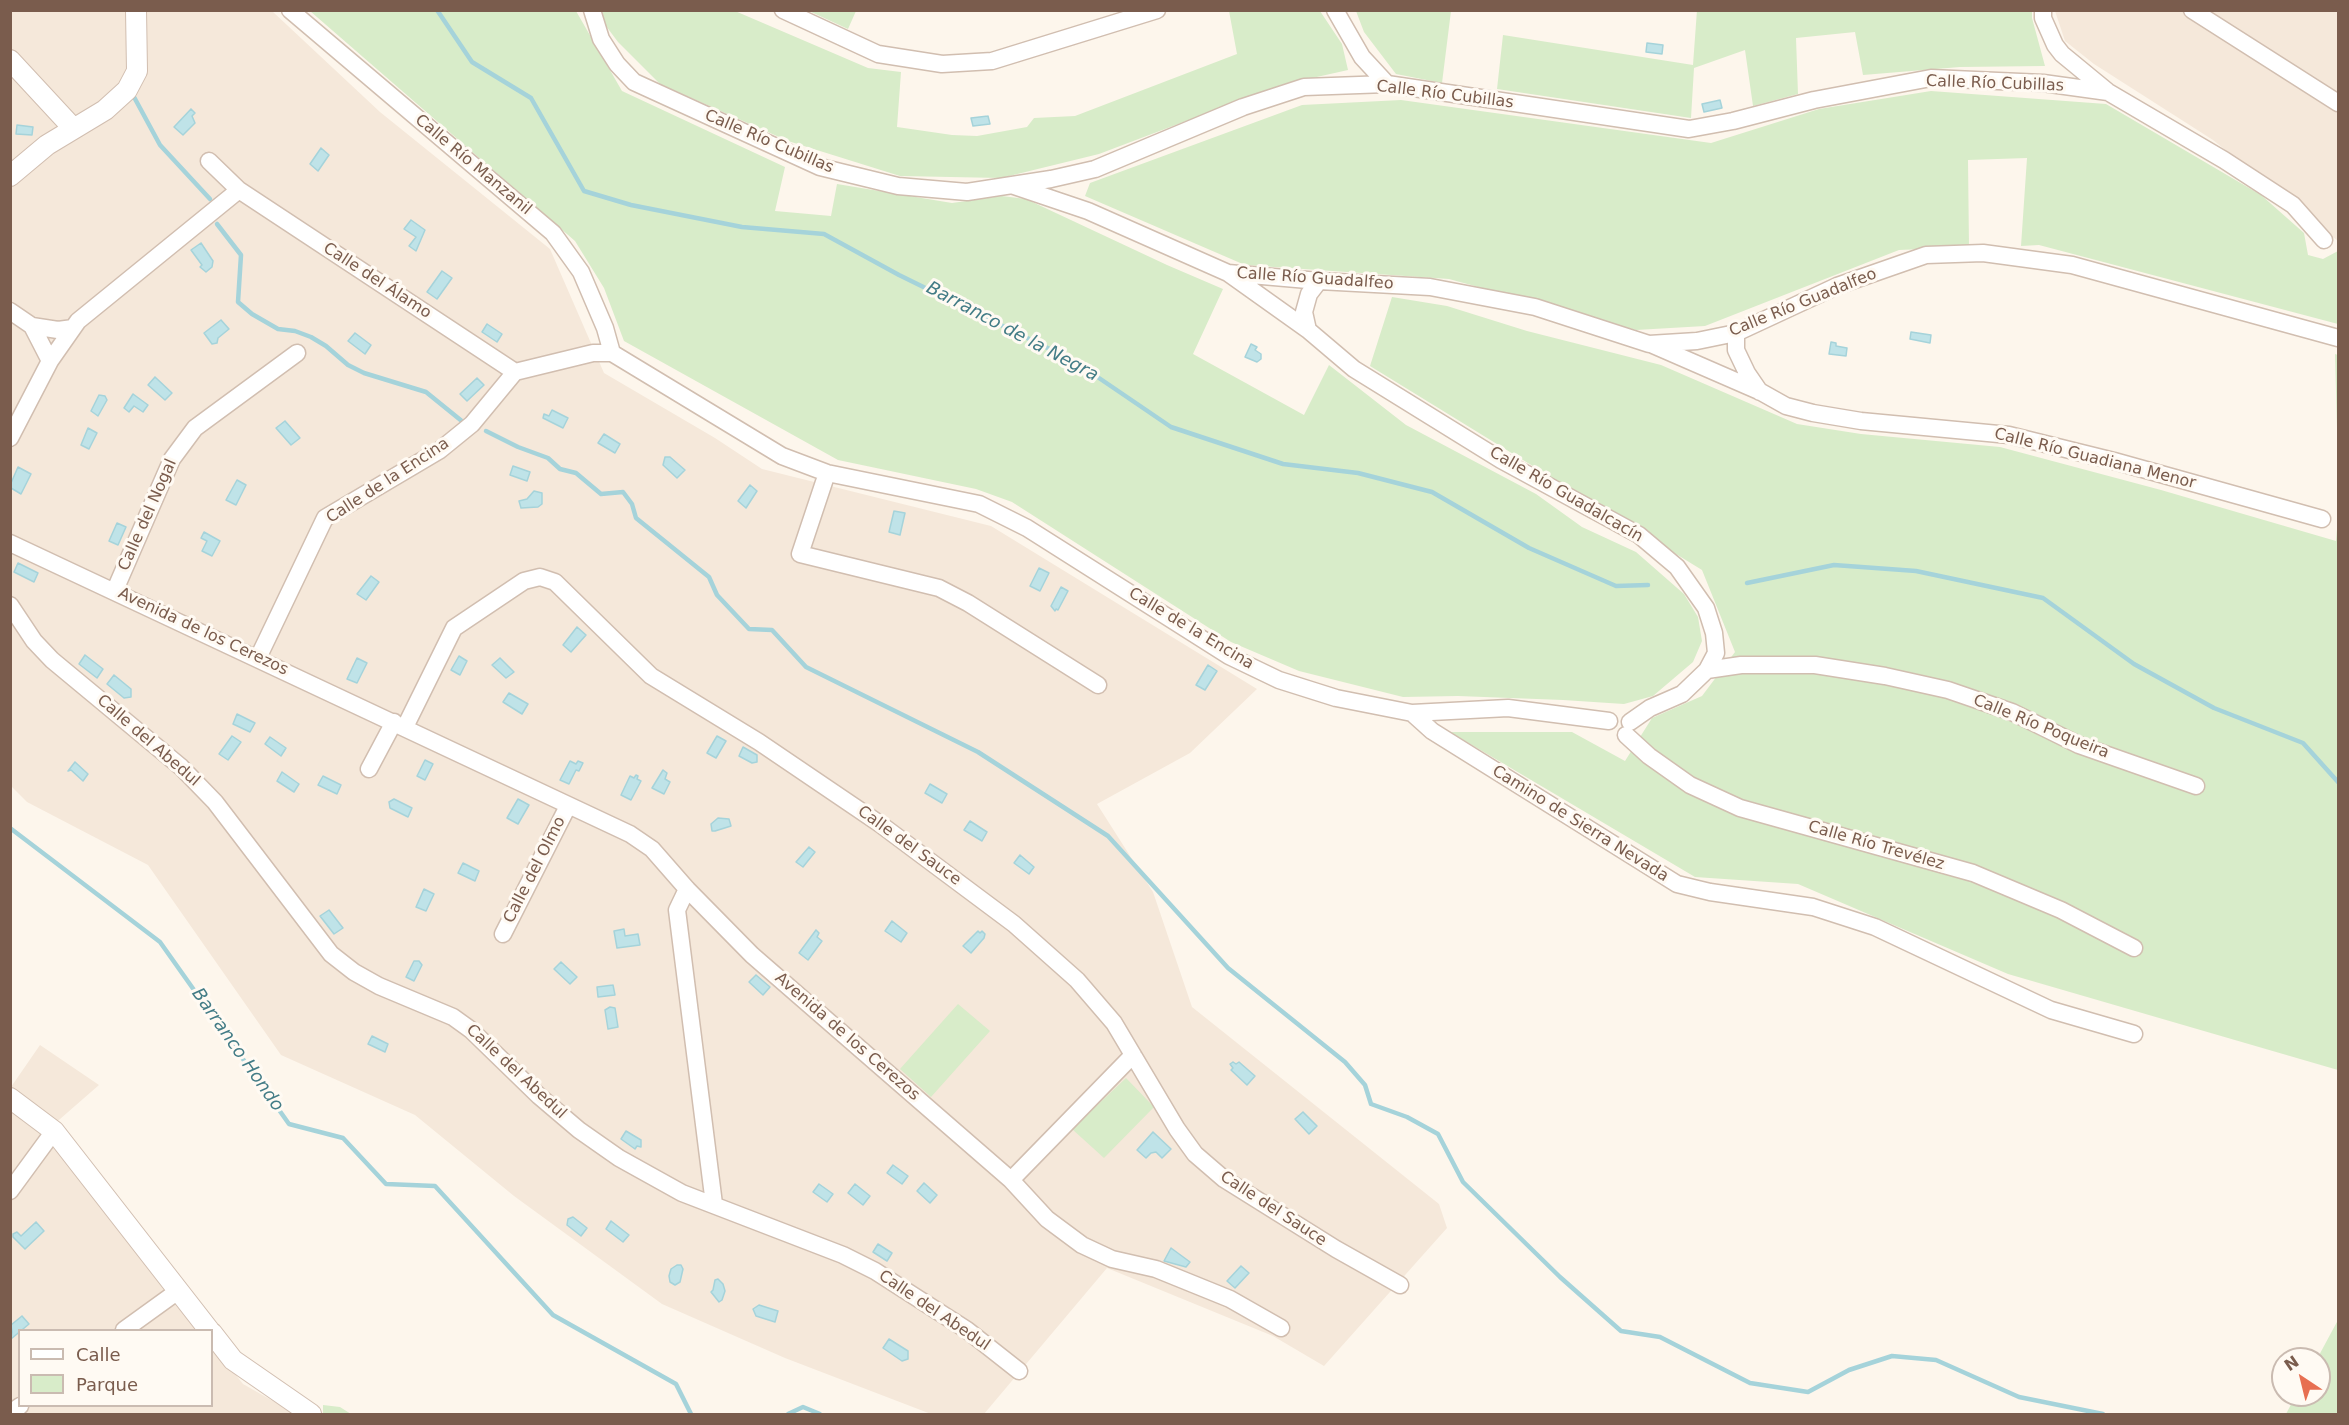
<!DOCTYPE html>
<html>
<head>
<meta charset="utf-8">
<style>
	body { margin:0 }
	#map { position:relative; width:2349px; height:1425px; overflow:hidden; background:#fdf6ec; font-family:"DejaVu Sans",sans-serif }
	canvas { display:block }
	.frame { position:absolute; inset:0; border:12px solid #7a5c4d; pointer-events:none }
	.legend { position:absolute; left:18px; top:1329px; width:195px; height:78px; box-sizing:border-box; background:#fffaf3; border:2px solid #cabbb1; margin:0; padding:8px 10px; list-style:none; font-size:18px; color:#7a5c4d }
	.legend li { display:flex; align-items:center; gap:12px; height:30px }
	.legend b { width:30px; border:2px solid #cabbb1 }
	.north { position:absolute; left:2271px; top:1347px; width:60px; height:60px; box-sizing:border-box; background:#fffaf3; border:2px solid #cabbb1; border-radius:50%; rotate:325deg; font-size:16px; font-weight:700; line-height:24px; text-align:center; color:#7a5c4d }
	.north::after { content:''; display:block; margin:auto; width:21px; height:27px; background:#e76f51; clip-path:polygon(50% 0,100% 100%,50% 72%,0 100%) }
</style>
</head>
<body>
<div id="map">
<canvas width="2349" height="1425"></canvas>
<div class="frame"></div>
<ul class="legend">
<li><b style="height:8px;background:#fff"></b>Calle</li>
<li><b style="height:16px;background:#d8ecc9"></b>Parque</li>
</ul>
<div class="north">N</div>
</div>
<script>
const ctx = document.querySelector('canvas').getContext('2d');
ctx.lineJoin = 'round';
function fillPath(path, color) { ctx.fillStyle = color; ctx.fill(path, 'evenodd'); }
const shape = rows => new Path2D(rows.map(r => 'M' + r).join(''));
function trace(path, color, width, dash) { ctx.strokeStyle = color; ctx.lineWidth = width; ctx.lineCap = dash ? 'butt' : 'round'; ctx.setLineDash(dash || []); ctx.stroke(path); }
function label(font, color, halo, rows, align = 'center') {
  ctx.font = font + ' "DejaVu Sans",sans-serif'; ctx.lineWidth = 6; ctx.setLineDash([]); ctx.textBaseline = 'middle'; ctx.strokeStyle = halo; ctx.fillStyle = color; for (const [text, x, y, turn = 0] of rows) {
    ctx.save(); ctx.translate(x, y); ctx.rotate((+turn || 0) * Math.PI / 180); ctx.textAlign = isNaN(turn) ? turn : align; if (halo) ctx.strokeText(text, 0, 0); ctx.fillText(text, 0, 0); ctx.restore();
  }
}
const residential = shape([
	[10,11,272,11,380,112,550,249,604,373,715,438,762,469,991,526,1257,689,1190,753,1097,804,1153,892,1192,1007,1439,1204,1447,1228,1324,1366,1273,1336,1107,1268,984,1414,931,1414,785,1358,662,1304,514,1196,415,1115,281,1055,148,865,27,802,11,786],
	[2055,11,2338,11,2338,241,2213,140,2094,64,2065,41],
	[40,1045,99,1085,44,1133,200,1330,20,1330,20,1406,212,1406,212,1345,243,1384,296,1414,11,1414,11,1087]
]);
const green = shape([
	[1697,10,2032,11,2032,18,2045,66,1960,67,1863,75,1855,32,1796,38,1798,94,1753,106,1745,50,1694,68,1691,118,1497,89,1503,35,1693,65],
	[310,11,576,11,622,91,785,167,775,211,831,216,837,184,952,203,1002,196,1026,199,1167,265,1223,289,1193,354,1304,415,1329,365,1406,425,1536,494,1582,527,1636,552,1684,594,1698,617,1702,641,1693,662,1653,696,1624,704,1563,700,1458,696,1403,697,1299,671,1231,642,1012,502,976,489,838,460,624,341,604,288,575,241],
	[600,11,735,11,868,68,901,72,897,127,952,135,977,136,1027,127,1034,118,1075,116,1237,54,1229,11,1320,11,1342,44,1348,70,1281,85,1099,154,1001,178,900,176,788,141,660,84,618,42,600,18],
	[809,11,856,11,848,29],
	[1356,11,1451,11,1442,83,1396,74,1364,32],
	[1931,91,2106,104,2261,195,2304,233,2308,255,2323,259,2338,251,2338,324,2039,245,2021,246,2027,158,1968,160,1969,247,1899,250,1705,326,1636,330,1449,279,1245,265,1085,196,1090,183,1302,105,1401,100,1711,143,1819,109],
	[1392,297,1447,306,1527,331,1661,365,1797,424,1861,434,2000,447,2161,490,2336,541,2338,517,2338,1070,2008,974,1798,884,1695,877,1450,732,1572,732,1625,761,1652,718,1702,696,1735,652,1702,570,1370,366],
	[2335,354,2338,355,2338,466],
	[958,1004,990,1031,931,1097,900,1069],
	[1126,1078,1154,1107,1104,1158,1072,1129],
	[2338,1320,2338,1414,2286,1414,2296,1395,2319,1395,2319,1359,2317,1359],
	[323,1405,340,1407,351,1414,323,1414]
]);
const water = shape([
	[1647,43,1663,45,1662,54,1646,52,1647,43],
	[1720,100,1722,108,1704,112,1702,104,1720,100],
	[191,109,195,113,192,116,195,123,183,135,174,127,191,109],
	[988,116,990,124,973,126,971,118,988,116],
	[17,125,33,127,32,135,16,134,17,125],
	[321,148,329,155,318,171,310,164,321,148],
	[411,220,425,230,416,251,409,246,416,237,404,229,411,220],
	[201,243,213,261,212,267,206,272,200,267,202,265,191,250,201,243],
	[442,271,452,278,437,299,427,292,442,271],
	[221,320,229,329,218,338,217,343,212,344,204,333,221,320],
	[487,324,502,334,497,342,482,332,487,324],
	[1911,332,1931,335,1930,343,1910,339,1911,332],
	[355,333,371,345,365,354,348,341,355,333],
	[1831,342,1836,343,1836,346,1847,348,1846,356,1829,354,1831,342],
	[1251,344,1257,347,1255,350,1261,354,1261,359,1257,362,1245,357,1251,344],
	[155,377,172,393,165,400,148,385,155,377],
	[477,378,484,385,467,401,460,394,477,378],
	[133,394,148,405,143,412,134,406,129,412,124,408,133,394],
	[99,395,105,396,107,400,98,416,91,411,99,395],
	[552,410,568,418,563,428,543,418,544,414,549,416,552,410],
	[285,421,300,438,291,445,276,428,285,421],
	[88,428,97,433,89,449,81,445,88,428],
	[604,434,620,444,615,453,598,443,604,434],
	[665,457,670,457,685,470,677,478,663,465,665,457],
	[513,466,530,472,527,481,510,475,513,466],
	[18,467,31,474,21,494,11,488,11,483,18,467],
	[237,480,246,485,236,505,226,500,237,480],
	[750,485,757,491,746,508,738,501,750,485],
	[534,491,542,493,542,504,538,507,521,508,519,501,527,499,534,491],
	[894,511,905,513,900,535,889,532,894,511],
	[117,523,126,527,118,545,109,541,117,523],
	[204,532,220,541,212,556,202,551,207,541,201,538,204,532],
	[18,563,38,573,34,582,14,572,18,563],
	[1039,568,1049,573,1040,591,1030,586,1039,568],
	[371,576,379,582,366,600,357,594,371,576],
	[1061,587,1068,591,1058,610,1056,609,1055,611,1051,606,1061,587],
	[577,627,586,635,571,652,563,645,577,627],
	[85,655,103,669,97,678,79,664,85,655],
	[459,656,467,661,460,675,451,670,459,656],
	[357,658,367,663,357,683,347,679,357,658],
	[500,658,514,672,506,678,492,665,500,658],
	[1208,665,1217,671,1205,690,1196,685,1208,665],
	[114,675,131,689,131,697,124,698,107,684,114,675],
	[509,693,528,704,522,714,503,702,509,693],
	[237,714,255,723,250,732,233,724,237,714],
	[232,736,241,742,228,760,219,754,232,736],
	[717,736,726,741,716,758,707,753,717,736],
	[270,737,286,748,281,756,265,744,270,737],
	[743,747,757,755,757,762,752,763,739,756,743,747],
	[425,760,433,764,425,780,417,776,425,760],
	[570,761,576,764,578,761,583,763,579,771,576,770,569,784,560,780,570,761],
	[75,762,88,774,83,781,71,770,68,771,75,762],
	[663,770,667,773,665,779,670,782,664,794,652,788,663,770],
	[282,772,299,784,294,792,277,781,282,772],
	[636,775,638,776,637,779,641,781,631,800,621,795,630,776,634,778,636,775],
	[323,776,341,785,337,794,318,785,323,776],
	[930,784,947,794,942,803,925,793,930,784],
	[394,799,412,808,408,817,390,808,389,802,394,799],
	[518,799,529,805,518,824,507,818,518,799],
	[718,818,729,819,731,826,715,831,712,831,711,824,718,818],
	[970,821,987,832,982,841,964,830,970,821],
	[809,847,815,852,803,867,796,862,809,847],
	[1020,855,1034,867,1029,874,1014,863,1020,855],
	[463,863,479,871,475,881,458,873,463,863],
	[424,889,434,894,426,911,416,907,424,889],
	[329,910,343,928,334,934,320,916,329,910],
	[892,921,907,933,901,942,885,931,892,921],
	[624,929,625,936,638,934,640,945,617,948,614,931,624,929],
	[816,930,819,933,817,937,822,941,808,960,799,953,816,930],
	[978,931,980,933,982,931,985,934,984,938,971,953,963,946,978,931],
	[414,961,419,961,422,965,414,981,406,977,414,961],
	[561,962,577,977,570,984,554,969,561,962],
	[756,975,770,987,763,995,749,982,756,975],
	[613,985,615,995,598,997,597,987,613,985],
	[610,1007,615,1008,618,1027,608,1029,605,1010,610,1007],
	[372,1036,388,1044,385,1052,368,1044,372,1036],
	[1233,1062,1236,1064,1239,1062,1255,1076,1247,1085,1231,1070,1233,1068,1230,1064,1233,1062],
	[1303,1112,1317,1126,1309,1134,1295,1119,1303,1112],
	[626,1131,641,1140,641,1147,637,1146,635,1149,621,1139,626,1131],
	[1153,1132,1171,1149,1162,1158,1156,1152,1151,1153,1146,1158,1137,1150,1153,1132],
	[893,1165,908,1176,902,1184,887,1173,893,1165],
	[924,1183,937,1195,930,1203,917,1191,924,1183],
	[819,1184,833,1194,827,1202,813,1192,819,1184],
	[855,1184,870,1196,863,1205,848,1193,855,1184],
	[573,1217,587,1228,581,1236,567,1225,568,1219,573,1217],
	[611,1221,629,1235,623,1242,606,1229,611,1221],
	[36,1222,44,1231,25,1249,13,1237,13,1234,17,1232,21,1236,36,1222],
	[878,1244,892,1253,887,1261,873,1252,878,1244],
	[1171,1248,1190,1262,1186,1267,1164,1261,1171,1248],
	[677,1265,681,1265,683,1269,680,1282,675,1285,670,1282,669,1276,671,1269,677,1265],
	[1241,1266,1249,1273,1235,1288,1227,1281,1241,1266],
	[718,1279,723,1284,725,1291,722,1300,719,1302,711,1292,713,1290,715,1280,718,1279],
	[759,1305,778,1311,775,1322,756,1316,753,1309,759,1305],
	[22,1316,29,1324,11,1339,12,1332,11,1325,22,1316],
	[889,1339,908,1351,908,1359,902,1361,883,1348,889,1339]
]);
const stream = shape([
	[437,10,472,62,531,98,584,191,631,205,742,227,824,234,899,275,1074,361,1171,427,1283,464,1358,473,1432,492,1529,548,1616,586,1648,585],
	[134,97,160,145,210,199],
	[217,224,241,255,238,302,252,314,278,329,295,331,311,337,326,346,348,365,364,373,426,392,463,422],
	[486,431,518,447,548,458,560,469,576,473,601,494,623,492,632,504,636,518,709,577,717,595,749,629,772,630,806,667,978,752,1108,836,1228,968,1345,1062,1365,1085,1371,1104,1407,1117,1438,1134,1463,1182,1560,1277,1621,1331,1660,1337,1750,1383,1808,1392,1849,1370,1892,1356,1936,1360,2019,1397,2103,1414],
	[1747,583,1834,565,1916,571,2043,598,2134,664,2214,708,2303,743,2338,782],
	[10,828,160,942,289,1124,343,1138,386,1184,435,1186,553,1315,676,1384,691,1414],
	[788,1414,803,1407,820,1414]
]);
const minor = shape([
	[290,10,553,233,581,272,605,328,612,353],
	[592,10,601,39,617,64,634,82,820,167,898,186,967,192,1051,179,1095,169,1243,107,1304,87,1387,84,1689,129,1733,121,1814,100,1931,78,2043,83,2108,92,2224,160,2293,205,2324,240],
	[783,10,878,54,942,64,992,61,1157,10],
	[1335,10,1362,57,1387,84],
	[2043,10,2043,18,2055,45,2062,54,2107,91],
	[2192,10,2338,103],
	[209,161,239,190,515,372],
	[1014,186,1088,211,1228,273,1308,330,1354,369,1501,460,1639,535,1677,567,1706,608,1714,633,1716,653,1707,670,1682,694,1650,708,1630,722],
	[1228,273,1319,281,1430,287,1535,307,1649,344,1697,341,1736,333,1837,286,1926,255,1983,253,2072,265,2338,338],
	[10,311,32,326,50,361],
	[32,326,58,330,73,328],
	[1308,330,1304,312,1309,294,1319,281],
	[1736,333,1736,350,1747,373,1760,392],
	[1653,345,1761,392,1786,406,1813,413,1861,421,2009,435,2114,461,2322,519],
	[10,438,50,361,78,321,239,190],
	[827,473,800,554,939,588,968,603,1098,685],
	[10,543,630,834,652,849,687,889,752,955,1011,1180,1047,1219,1082,1245,1112,1259,1156,1269,1230,1299,1281,1328],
	[115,590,172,459,195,428,297,353],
	[10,605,34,641,52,660,181,767,215,802,331,954,354,972,379,986,453,1017,471,1030,539,1096,579,1130,619,1158,682,1193,843,1255,875,1271,967,1330,1019,1371],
	[258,658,325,518,440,450,472,424,515,372,593,353,612,353,782,456,827,473,979,504,1027,528,1229,656,1279,680,1336,698,1412,713,1508,708,1609,721],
	[1707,670,1741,665,1815,665,1885,676,1948,690,2012,712,2079,745,2196,786],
	[1412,713,1432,731,1677,884,1710,892,1813,907,1875,927,2051,1010,2134,1034],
	[405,727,454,628,524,581,540,577,555,582,651,676,759,742,880,824,1014,924,1077,980,1114,1023,1177,1129,1195,1154,1224,1179,1336,1249,1400,1285],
	[1626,735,1649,756,1690,785,1740,808,1973,873,2061,910,2134,948],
	[369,769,394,722],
	[687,889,677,910,714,1204],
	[503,934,568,806],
	[1011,1180,1133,1055],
	[10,1191,54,1131],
	[124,1330,178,1291],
	[10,1413,20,1406]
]);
const tertiary = shape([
	[10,60,73,128],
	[10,176,47,145,105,110,127,90,137,71,136,10],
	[10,1098,54,1131,209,1330],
	[212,1333,233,1360,311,1414]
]);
const streetNames = [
	["Calle Río Cubillas",1995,84,2],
	["Calle Río Cubillas",1445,95,7],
	["Calle Río Cubillas",769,142,23],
	["Calle Río Manzanil",473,165,40],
	["Calle Río Guadalfeo",1315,279,4],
	["Calle del Álamo",377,281,33],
	["Calle Río Guadalfeo",1803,303,-22],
	["Calle Río Guadiana Menor",2095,459,14],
	["Calle de la Encina",388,481,-33],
	["Calle Río Guadalcacín",1566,495,30],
	["Calle del Nogal",148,515,-66],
	["Calle de la Encina",1191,629,31],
	["Avenida de los Cerezos",203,632,25],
	["Calle Río Poqueira",2041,727,22],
	["Calle del Abedul",148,741,41],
	["Camino de Sierra Nevada",1580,824,32],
	["Calle del Sauce",909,846,36],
	["Calle Río Trevélez",1876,846,16],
	["Calle del Olmo",535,870,-63],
	["Avenida de los Cerezos",847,1037,41],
	["Calle del Abedul",516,1072,43],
	["Calle del Sauce",1273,1209,33],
	["Calle del Abedul",934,1311,34]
];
const waterNames = [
	["Barranco de la Negra",1012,332,28],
	["Barranco Hondo",237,1050,55]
];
fillPath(residential, '#f5e8da');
fillPath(green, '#d8ecc9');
fillPath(water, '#bfe3e8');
trace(water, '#a5d3da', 1.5);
trace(stream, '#a5d3da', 4.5);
trace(minor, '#d1beb0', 19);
trace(tertiary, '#d1beb0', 22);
trace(minor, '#fff', 16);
trace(tertiary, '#fff', 20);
label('16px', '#7a5c4d', '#fffaf3', streetNames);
label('italic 18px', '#437c86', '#fffaf3', waterNames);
</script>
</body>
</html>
